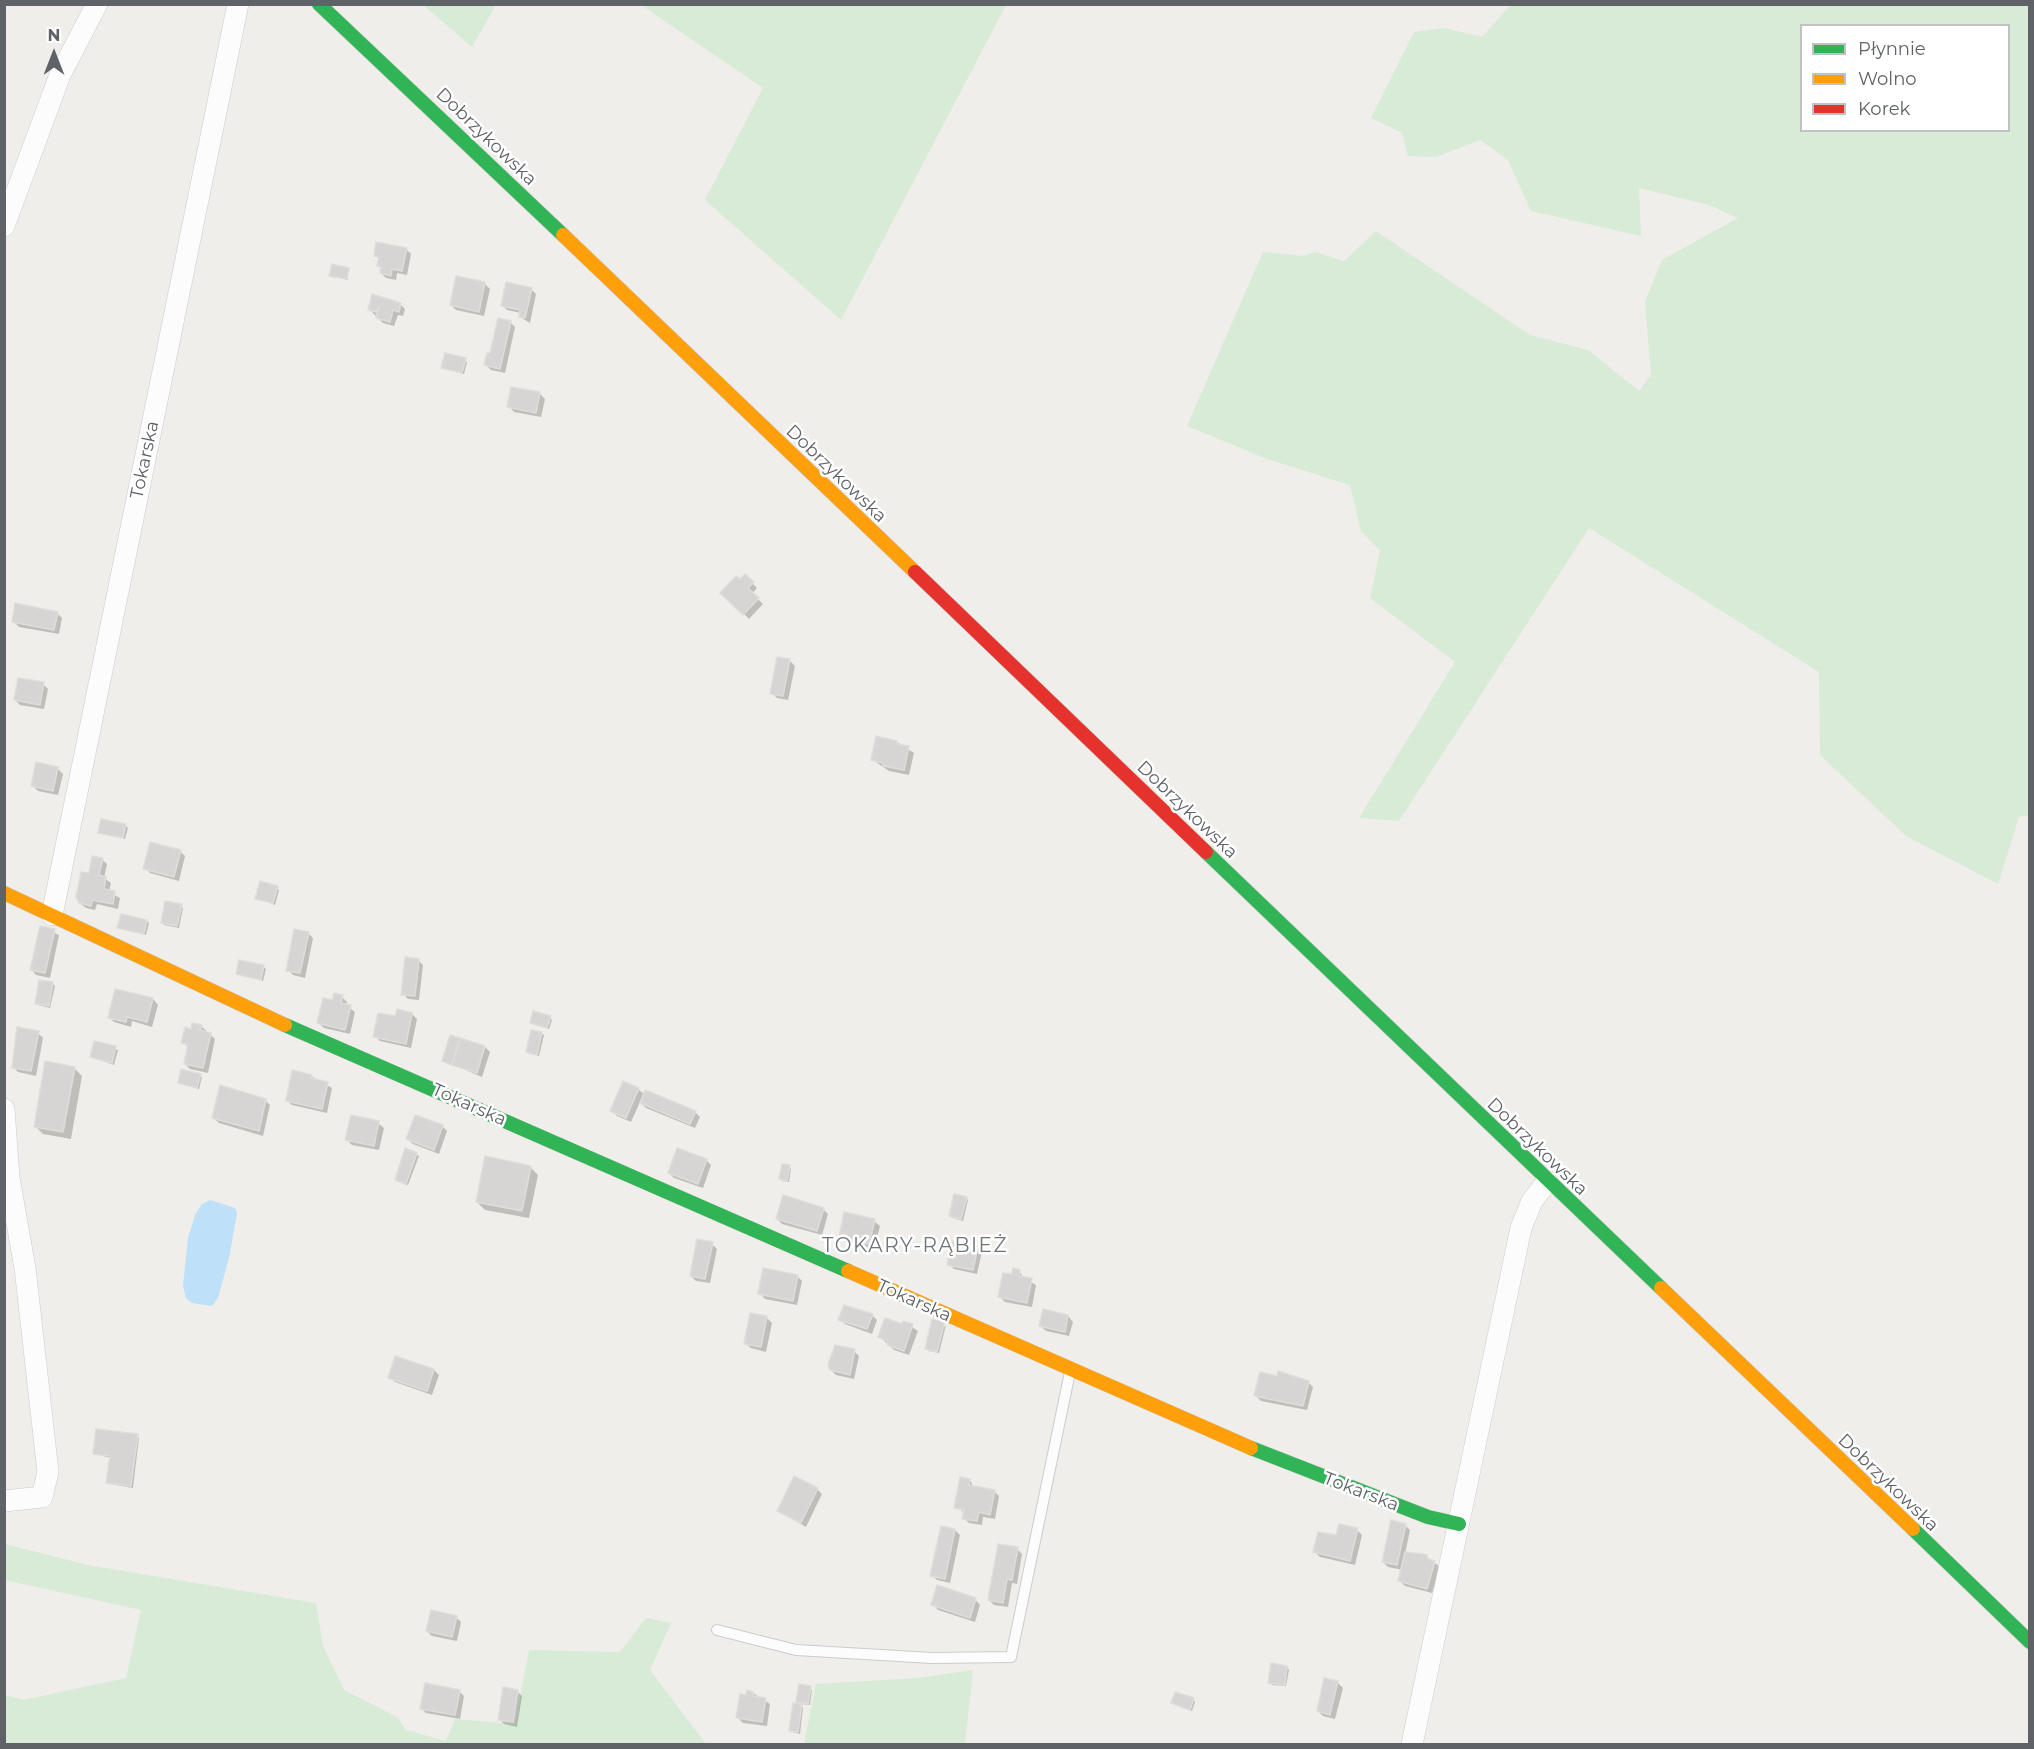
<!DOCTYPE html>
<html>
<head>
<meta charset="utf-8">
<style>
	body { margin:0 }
	#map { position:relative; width:2034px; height:1749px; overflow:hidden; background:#efeeea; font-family:Montserrat,sans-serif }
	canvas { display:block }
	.frame { position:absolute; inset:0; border:6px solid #5f6368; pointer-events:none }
	.legend { position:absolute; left:1800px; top:24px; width:210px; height:108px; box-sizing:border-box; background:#fff; border:2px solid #bfc1c3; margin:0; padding:8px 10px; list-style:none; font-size:18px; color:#5f6368 }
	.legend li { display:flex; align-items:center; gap:12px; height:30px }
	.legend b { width:30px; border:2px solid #bfc1c3 }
	.north { position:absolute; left:24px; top:24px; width:60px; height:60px; -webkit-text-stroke:4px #fff; paint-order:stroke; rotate:0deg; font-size:16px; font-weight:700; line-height:24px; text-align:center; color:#5f6368 }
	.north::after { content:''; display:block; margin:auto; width:21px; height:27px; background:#5f6368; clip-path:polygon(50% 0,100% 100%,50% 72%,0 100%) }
</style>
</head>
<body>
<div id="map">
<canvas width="2034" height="1749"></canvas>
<div class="frame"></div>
<ul class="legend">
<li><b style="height:8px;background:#30b455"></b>Płynnie</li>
<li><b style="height:8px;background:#ff9f0a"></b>Wolno</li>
<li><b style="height:8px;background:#e5322d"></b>Korek</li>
</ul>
<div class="north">N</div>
</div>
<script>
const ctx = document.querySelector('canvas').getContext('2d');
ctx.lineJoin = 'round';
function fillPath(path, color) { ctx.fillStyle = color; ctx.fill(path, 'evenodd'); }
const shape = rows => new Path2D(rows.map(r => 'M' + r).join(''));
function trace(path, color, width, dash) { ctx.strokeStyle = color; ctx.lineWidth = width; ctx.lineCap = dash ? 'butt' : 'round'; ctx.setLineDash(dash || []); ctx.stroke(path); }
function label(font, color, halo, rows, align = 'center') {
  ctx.font = font + ' Montserrat,sans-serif'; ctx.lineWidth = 5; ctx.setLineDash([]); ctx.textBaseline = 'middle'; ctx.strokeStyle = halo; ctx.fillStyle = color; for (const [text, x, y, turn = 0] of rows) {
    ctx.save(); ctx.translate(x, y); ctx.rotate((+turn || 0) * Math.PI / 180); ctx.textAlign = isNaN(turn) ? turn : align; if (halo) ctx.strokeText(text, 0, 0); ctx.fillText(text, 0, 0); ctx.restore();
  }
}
const green = shape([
	[1511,4,2029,5,2030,815,2019,817,1998,884,1906,836,1820,755,1819,672,1589,528,1399,821,1359,818,1455,662,1370,598,1380,551,1361,531,1350,485,1267,459,1187,426,1263,252,1303,256,1315,252,1344,261,1376,231,1530,335,1588,350,1639,391,1651,375,1645,302,1662,260,1738,218,1709,205,1639,188,1641,236,1531,211,1508,160,1480,140,1436,157,1408,156,1402,133,1371,118,1414,32,1444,28,1482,37],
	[1802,26,2008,26,2008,130,1802,130],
	[423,5,496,5,472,47],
	[645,5,1006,5,841,320,705,200,763,88,644,7],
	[5,1544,88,1565,316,1603,323,1646,344,1690,397,1717,406,1730,446,1741,455,1719,515,1724,529,1650,620,1652,646,1618,671,1623,650,1670,706,1744,5,1744,5,1695,23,1700,126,1678,141,1610,5,1580],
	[973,1670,965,1744,804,1744,816,1684,917,1678]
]);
const water = shape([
	[210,1200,235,1208,237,1213,229,1258,218,1298,212,1306,192,1303,186,1298,183,1286,188,1238,195,1215,202,1204]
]);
const shadow = shape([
	[406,249,411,254,407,275,397,273,396,280,386,278,381,273,380,260,375,255],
	[348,269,348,280,331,275],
	[485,284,490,289,484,316,456,310,451,305],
	[531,289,536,294,530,323,520,317,521,313,507,310,502,305],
	[373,296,400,304,405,309,403,316,398,315,394,326,383,323,370,310],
	[510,322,515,327,505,373,491,370,486,365],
	[465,360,467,362,464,374,443,368],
	[513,388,540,394,545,399,541,417,514,412,509,406],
	[745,576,757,588,752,594,763,604,749,619,722,592],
	[57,613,62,618,59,634,19,627,13,621],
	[779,659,790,661,795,666,788,700,777,698,772,693],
	[43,684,48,689,44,709,20,705,15,700],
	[897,742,914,753,909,775,889,771,873,760],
	[58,769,63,774,58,795,38,791,33,786],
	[125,825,128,828,125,839,100,833],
	[180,851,185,856,179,881,150,873,145,868],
	[102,859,107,864,104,878,111,883,109,892,120,898,118,909,97,904,95,910,86,908,80,903,90,875],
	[277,888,279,890,275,905,257,898],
	[181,905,183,908,179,928,164,925,162,922],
	[147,921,149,923,146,935,119,928],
	[41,927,59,935,50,978,36,975,31,969],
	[308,933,313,938,305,978,293,975,288,970],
	[418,960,423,965,419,1000,408,999,403,994],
	[263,967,266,969,263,981,238,973],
	[53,984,55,986,50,1008,38,1005,36,1003],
	[342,997,347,1002,346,1005,355,1012,350,1034,324,1028,319,1023,333,1002],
	[153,999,158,1005,152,1027,132,1021,131,1027,114,1022,109,1017],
	[412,1014,417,1019,411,1048,380,1041,375,1036,396,1018],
	[550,1018,552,1020,549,1029,531,1023],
	[201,1026,215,1039,208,1073,190,1069,185,1064,188,1047,183,1042,192,1031],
	[38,1033,43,1038,36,1076,18,1072,13,1067],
	[541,1033,544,1035,539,1056,530,1054,527,1052],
	[451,1037,485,1047,490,1052,482,1077,444,1061],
	[95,1042,118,1050,114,1065,91,1057],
	[74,1068,82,1076,71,1139,43,1134,35,1126],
	[200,1075,202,1077,199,1089,179,1083],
	[311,1076,332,1088,327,1113,292,1105,287,1100],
	[221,1087,265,1100,270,1105,263,1136,219,1123,214,1118],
	[638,1089,645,1095,695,1112,700,1117,695,1128,646,1108,640,1102,631,1122,617,1116,612,1111],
	[378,1123,384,1128,379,1150,352,1145,347,1140],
	[442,1126,447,1131,439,1154,413,1144,407,1139],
	[416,1154,419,1156,408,1185,399,1182,397,1180],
	[706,1160,711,1165,703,1188,674,1178,669,1173],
	[530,1167,538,1175,529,1218,485,1210,477,1202],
	[789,1167,791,1169,789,1182,782,1181,780,1179],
	[966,1198,968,1200,963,1221,953,1218,950,1216],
	[823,1209,828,1214,822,1235,782,1224,777,1219],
	[874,1221,880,1226,874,1249,845,1242,840,1237],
	[712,1244,717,1249,710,1283,696,1281,691,1276],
	[977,1247,982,1252,977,1274,954,1269,949,1264],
	[1019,1271,1024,1278,1036,1285,1032,1307,1005,1302,1000,1297,1013,1276],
	[797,1276,802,1281,797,1305,765,1299,760,1293],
	[752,1315,767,1318,772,1323,766,1352,751,1348,745,1343],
	[872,1315,877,1320,872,1334,845,1324,840,1319],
	[1068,1316,1073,1322,1069,1336,1046,1331,1041,1326],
	[904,1322,918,1331,909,1355,894,1350,880,1337,903,1326],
	[946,1325,939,1353,929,1351,926,1349],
	[854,1351,859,1356,854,1379,836,1375,831,1370],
	[396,1358,434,1370,439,1375,432,1395,395,1382,389,1377],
	[1308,1382,1313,1387,1307,1410,1261,1401,1256,1396],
	[137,1436,139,1438,133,1488,110,1484,108,1482,111,1458,95,1454],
	[970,1480,974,1488,994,1491,999,1496,995,1519,983,1517,982,1525,969,1523,964,1518,965,1513,956,1507],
	[817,1489,822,1494,806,1527,778,1511],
	[1405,1525,1410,1530,1405,1554,1427,1557,1440,1567,1432,1593,1405,1586,1400,1581,1403,1570,1388,1567,1383,1562],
	[955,1530,960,1535,950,1583,937,1580,932,1575],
	[1357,1530,1362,1535,1355,1565,1320,1557,1315,1552,1337,1537],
	[1017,1549,1022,1554,1017,1584,1012,1583,1008,1607,994,1605,989,1600],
	[975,1599,980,1605,975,1622,938,1610,933,1604],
	[456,1617,461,1622,457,1641,432,1636,427,1631],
	[1287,1667,1289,1670,1286,1686,1272,1685,1270,1682],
	[1325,1680,1338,1683,1343,1688,1335,1719,1323,1716,1318,1711],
	[810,1688,812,1690,810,1705,800,1704,798,1702],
	[459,1691,464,1696,460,1719,426,1713,421,1708],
	[517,1691,522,1696,517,1727,504,1724,499,1719],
	[753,1693,770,1704,767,1726,743,1723,738,1718,747,1696],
	[1193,1700,1195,1702,1192,1711,1172,1703],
	[801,1706,803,1708,800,1734,792,1732,790,1730]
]);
const building = shape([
	[376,242,407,248,402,271,392,269,391,276,380,273,381,267,377,266,379,257,374,256,376,242],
	[332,264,349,268,347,279,329,276,332,264],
	[456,276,485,282,479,312,450,305,456,276],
	[506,282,532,288,525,318,519,317,520,310,501,306,506,282],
	[372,294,401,303,399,312,393,310,390,322,376,318,379,307,376,312,368,310,372,294],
	[498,318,511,321,500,369,484,365,487,353,490,353,498,318],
	[445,353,466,358,462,373,441,368,445,353],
	[511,387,540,392,536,413,507,407,511,387],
	[745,574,754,582,748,588,759,598,743,615,720,593,736,576,740,579,745,574],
	[15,603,58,612,54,630,12,622,15,603],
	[777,657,790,659,783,696,770,694,777,657],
	[18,678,44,682,40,705,14,700,18,678],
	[876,736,897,741,897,744,909,746,904,770,883,766,883,763,871,760,876,736],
	[36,762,58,767,53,791,31,786,36,762],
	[101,819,126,824,123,838,98,833,101,819],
	[150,842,181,850,174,877,143,869,150,842],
	[92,856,103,858,99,875,106,877,104,889,115,891,113,904,92,900,91,906,79,903,76,897,81,872,89,873,92,856],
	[260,881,278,886,273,903,255,899,260,881],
	[165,901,182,904,177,926,161,923,165,901],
	[121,914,147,920,144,934,117,928,121,914],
	[40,926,55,929,45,973,30,970,40,926],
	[294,929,309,932,300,973,286,971,294,929],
	[405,957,419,959,415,996,401,995,405,957],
	[239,960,264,965,261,980,236,974,239,960],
	[39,980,53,982,49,1006,35,1004,39,980],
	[115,989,153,998,147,1022,127,1017,126,1022,108,1018,115,989],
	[334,993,343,995,341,1003,351,1005,345,1030,317,1023,323,998,332,1000,334,993],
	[397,1009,412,1013,406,1044,373,1037,378,1013,395,1016,397,1009],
	[533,1011,551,1016,547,1028,530,1023,533,1011],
	[192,1023,202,1025,200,1030,211,1033,203,1068,184,1064,188,1044,181,1043,185,1027,191,1029,192,1023],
	[17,1027,39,1031,31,1071,12,1068,17,1027],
	[531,1030,542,1032,537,1055,526,1052,531,1030],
	[450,1035,460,1038,452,1065,442,1061,450,1035],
	[460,1038,485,1046,477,1073,452,1065,460,1038],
	[94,1041,116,1046,112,1063,90,1057,94,1041],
	[45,1061,75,1067,63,1132,34,1127,45,1061],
	[181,1069,201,1074,197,1088,178,1083,181,1069],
	[292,1070,312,1075,311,1078,328,1082,322,1109,286,1101,292,1070],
	[623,1081,639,1088,626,1118,610,1111,623,1081],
	[220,1085,266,1099,259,1131,212,1118,220,1085],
	[645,1090,696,1111,690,1124,640,1103,645,1090],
	[351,1115,379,1121,374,1146,345,1140,351,1115],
	[415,1115,443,1125,434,1150,406,1139,415,1115],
	[405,1148,417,1153,406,1184,395,1180,405,1148],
	[677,1148,707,1159,698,1184,668,1173,677,1148],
	[485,1156,531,1166,522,1211,476,1202,485,1156],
	[782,1164,790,1165,787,1181,779,1179,782,1164],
	[954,1194,967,1197,961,1219,949,1216,954,1194],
	[783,1195,824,1208,817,1231,776,1219,783,1195],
	[844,1212,875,1219,869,1244,839,1237,844,1212],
	[697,1239,713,1242,705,1279,690,1276,697,1239],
	[952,1241,978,1246,973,1270,947,1265,952,1241],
	[763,1268,798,1275,793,1301,758,1294,763,1268],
	[1013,1268,1020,1270,1019,1276,1032,1278,1027,1303,998,1297,1003,1273,1012,1274,1013,1268],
	[844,1305,873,1314,867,1329,838,1320,844,1305],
	[1043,1309,1068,1315,1065,1332,1039,1326,1043,1309],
	[750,1313,767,1316,761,1347,744,1344,750,1313],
	[885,1318,902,1324,903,1321,913,1324,904,1351,887,1345,888,1341,878,1337,885,1318],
	[932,1319,945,1321,937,1352,925,1349,932,1319],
	[835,1345,855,1349,850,1375,830,1370,828,1365,835,1345],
	[395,1356,434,1369,427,1391,388,1378,395,1356],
	[1278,1371,1309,1381,1303,1406,1254,1396,1260,1372,1277,1376,1278,1371],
	[96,1429,138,1434,131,1486,106,1483,110,1456,93,1454,96,1429],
	[794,1476,818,1488,801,1523,777,1511,794,1476],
	[960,1477,970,1479,969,1485,995,1490,990,1515,979,1512,977,1521,962,1519,964,1510,954,1508,960,1477],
	[1391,1520,1406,1524,1397,1565,1382,1562,1391,1520],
	[1339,1524,1358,1528,1350,1561,1313,1552,1318,1532,1336,1535,1339,1524],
	[941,1526,955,1529,945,1579,930,1576,941,1526],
	[998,1544,1018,1547,1012,1580,1007,1579,1003,1603,988,1600,998,1544],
	[1405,1552,1423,1554,1427,1555,1427,1559,1435,1561,1427,1589,1398,1581,1405,1552],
	[937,1585,976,1598,970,1618,931,1605,937,1585],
	[431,1610,457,1616,452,1637,426,1631,431,1610],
	[1271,1663,1287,1666,1285,1685,1268,1683,1271,1663],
	[1324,1678,1338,1681,1330,1715,1317,1711,1324,1678],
	[425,1683,460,1690,455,1715,420,1709,425,1683],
	[799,1684,811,1686,808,1704,796,1702,799,1684],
	[503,1687,518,1690,513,1722,498,1720,503,1687],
	[747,1690,753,1692,753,1696,766,1698,762,1722,736,1718,740,1694,746,1695,747,1690],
	[1175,1692,1194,1698,1190,1710,1171,1703,1175,1692],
	[793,1703,802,1704,798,1732,789,1731,793,1703]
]);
const lane = shape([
	[717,1630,796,1650,932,1658,1011,1657,1070,1372]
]);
const street = shape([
	[4,226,60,75,97,4],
	[52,915,238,4],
	[4,1109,9,1178,25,1268,48,1472,42,1497,4,1501],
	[1412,1744,1521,1228,1532,1201,1547,1182]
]);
const fast = shape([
	[319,4,563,235],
	[1206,852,1661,1288],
	[285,1025,848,1271],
	[1251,1448,1428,1517,1459,1524],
	[1913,1529,2030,1642]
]);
const slow = shape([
	[563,235,915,572],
	[4,893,285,1025],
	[848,1271,1251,1448],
	[1661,1288,1913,1529]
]);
const jam = shape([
	[915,572,1206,852]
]);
const streetNames = [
	["Dobrzykowska",486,137,44],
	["Tokarska",145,460,-78],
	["Dobrzykowska",836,474,44],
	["Dobrzykowska",1187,810,44],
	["Tokarska",469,1105,24],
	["Dobrzykowska",1537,1147,44],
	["Tokarska",914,1301,24],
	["Dobrzykowska",1888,1483,44],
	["Tokarska",1361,1492,21]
];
const neighbourhoodNames = [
	["TOKARY-RĄBIEŻ",915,1246]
];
fillPath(green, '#d8ebd6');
fillPath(water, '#bfe0f9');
fillPath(shadow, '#0003');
fillPath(building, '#d6d5d3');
trace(building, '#deddd9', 1.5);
trace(lane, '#cbcccc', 12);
trace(street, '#cbcccc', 22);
trace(fast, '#cacacb', 15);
trace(slow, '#cacacb', 15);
trace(jam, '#cacacb', 15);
trace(lane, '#fdfcfc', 10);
trace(street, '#fdfcfc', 21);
trace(fast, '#30b455', 14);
trace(slow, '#ff9f0a', 14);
trace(jam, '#e5322d', 14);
label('18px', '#5f6368', '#fff', streetNames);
ctx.letterSpacing = '1.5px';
label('20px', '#70757a', '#fff', neighbourhoodNames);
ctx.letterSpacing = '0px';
</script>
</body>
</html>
